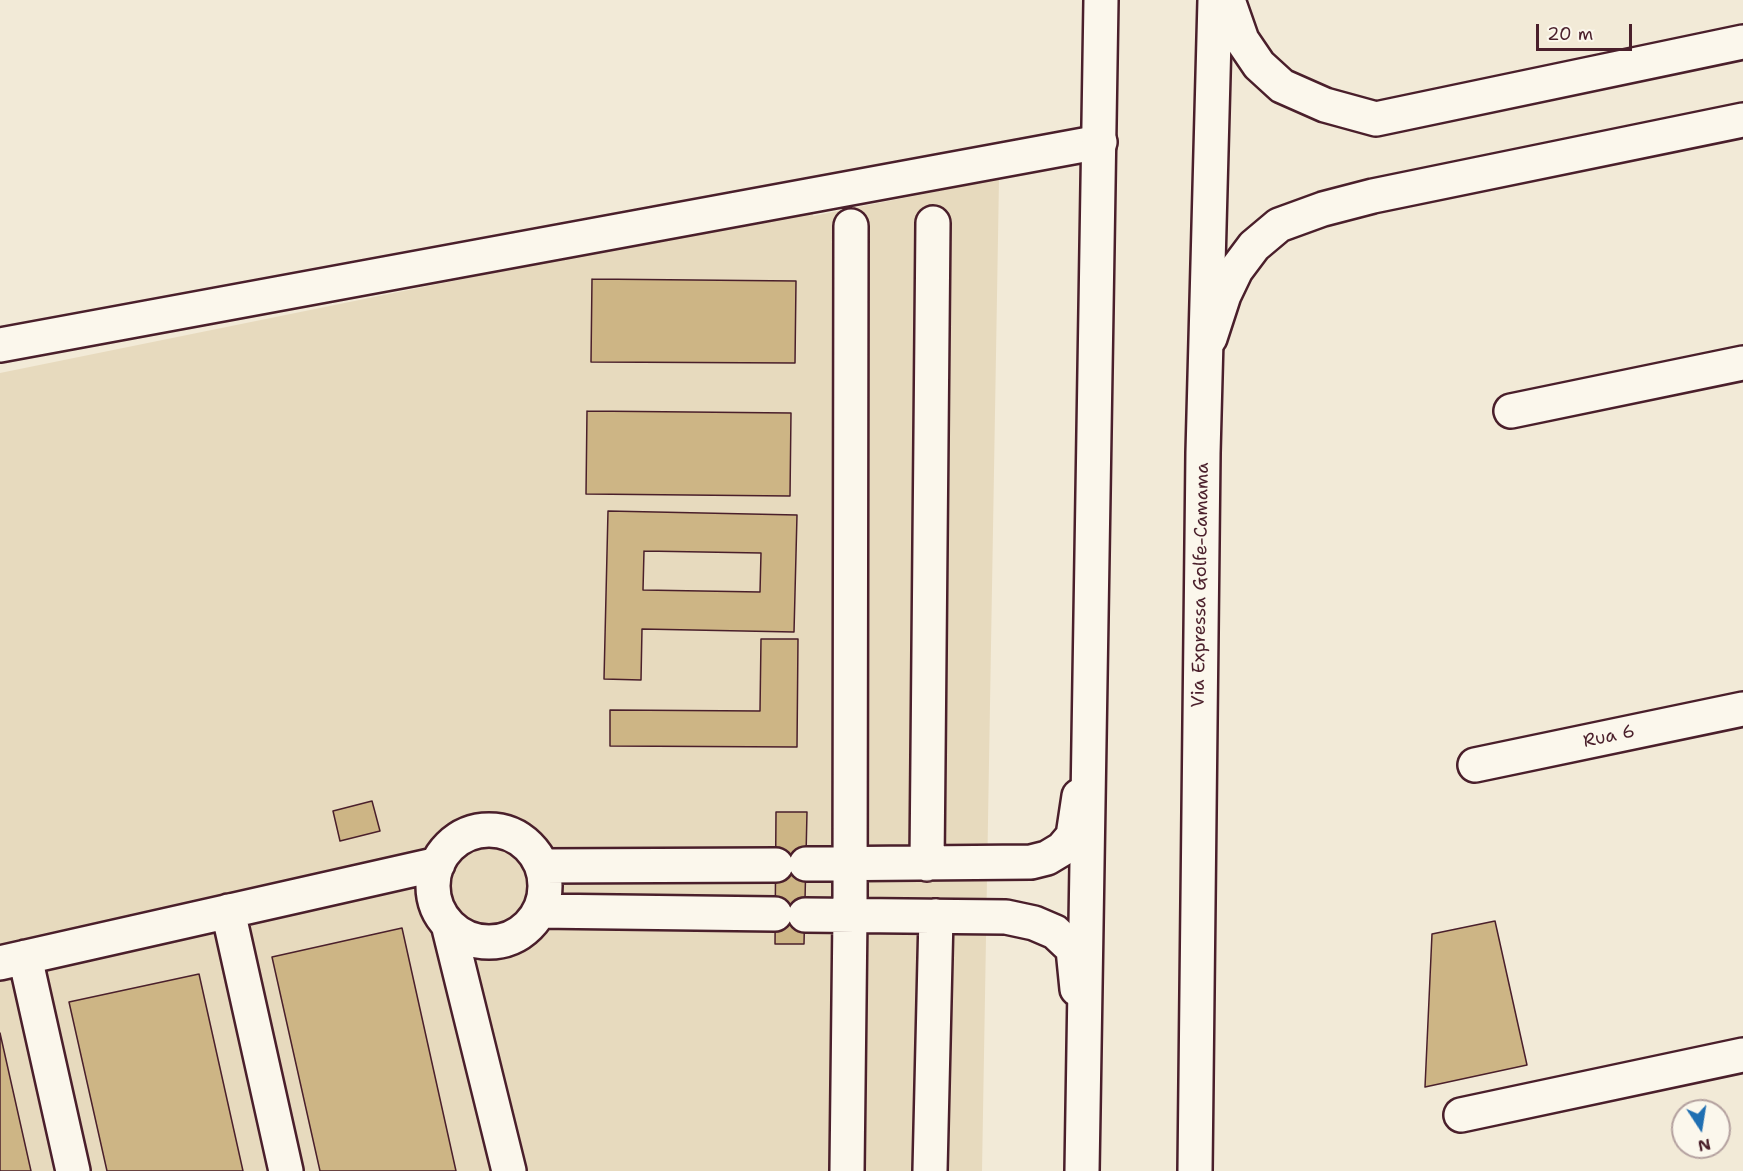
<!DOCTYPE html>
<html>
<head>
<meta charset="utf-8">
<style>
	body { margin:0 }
	#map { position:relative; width:1743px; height:1171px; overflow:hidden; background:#f2ead7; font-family:"Shantell Sans",sans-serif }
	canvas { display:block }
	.north { position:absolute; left:1671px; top:1099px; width:60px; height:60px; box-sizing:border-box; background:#fbf7ec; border:2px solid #b4a19f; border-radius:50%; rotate:168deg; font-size:16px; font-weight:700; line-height:24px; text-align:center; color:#4a1f2b }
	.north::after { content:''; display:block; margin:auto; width:21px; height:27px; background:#1f6fb2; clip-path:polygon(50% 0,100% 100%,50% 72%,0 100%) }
	.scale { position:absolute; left:1536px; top:24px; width:96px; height:27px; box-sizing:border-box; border:3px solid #4a1f2b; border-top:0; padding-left:8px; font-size:18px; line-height:21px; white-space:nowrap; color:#4a1f2b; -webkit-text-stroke:4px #fbf7ec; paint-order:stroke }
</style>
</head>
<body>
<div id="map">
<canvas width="1743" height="1171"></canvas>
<div class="north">N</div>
<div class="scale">20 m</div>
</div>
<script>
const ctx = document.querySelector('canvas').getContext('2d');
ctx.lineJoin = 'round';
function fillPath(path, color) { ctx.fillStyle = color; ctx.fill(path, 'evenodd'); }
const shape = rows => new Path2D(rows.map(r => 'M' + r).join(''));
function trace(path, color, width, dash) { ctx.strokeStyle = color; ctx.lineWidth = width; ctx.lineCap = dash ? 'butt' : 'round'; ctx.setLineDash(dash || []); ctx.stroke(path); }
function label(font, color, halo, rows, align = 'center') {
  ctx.font = font + ' "Shantell Sans",sans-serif'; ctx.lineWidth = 4.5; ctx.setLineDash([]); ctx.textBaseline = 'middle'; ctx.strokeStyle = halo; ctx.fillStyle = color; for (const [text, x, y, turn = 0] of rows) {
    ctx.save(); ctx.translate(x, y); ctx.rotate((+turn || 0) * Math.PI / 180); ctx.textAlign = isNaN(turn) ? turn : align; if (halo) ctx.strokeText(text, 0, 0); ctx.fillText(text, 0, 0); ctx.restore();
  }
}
const built = shape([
	[999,179,982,1171,0,1171,0,373,812,208,813,216]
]);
const building = shape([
	[592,279,796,281,795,363,591,362,592,279],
	[587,411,791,413,790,496,586,494,587,411],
	[608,511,797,515,794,632,642,629,641,680,604,679,608,511],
	[644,551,761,553,760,592,643,590,644,551],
	[761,639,798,639,797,747,610,746,610,710,760,711,761,639],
	[372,801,380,831,340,841,333,811,372,801],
	[776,812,807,812,804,944,775,944,776,812],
	[1495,921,1527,1065,1425,1087,1432,934,1495,921],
	[402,928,456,1171,320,1171,272,957,402,928],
	[199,974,243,1171,107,1171,69,1002,199,974],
	[0,1033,31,1171,0,1171,0,1033]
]);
const minor = shape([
	[1228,0,1242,40,1259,65,1282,86,1325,105,1376,119,1743,42],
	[1210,338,1224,295,1236,270,1254,246,1279,225,1323,209,1373,196,1743,120],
	[0,345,1100,142],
	[1511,411,1743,363],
	[1475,765,1743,709],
	'433 886a56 56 0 1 1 112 0a56 56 0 1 1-112 0Z',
	[806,864,1031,862,1047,858,1062,849,1073,836,1079,796],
	[927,864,933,223],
	[542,866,776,865],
	[228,911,286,1171],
	[539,911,775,914],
	[805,915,1006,917,1034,923,1055,932,1073,949,1077,989],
	[448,924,509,1171],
	[25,957,73,1171],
	[0,963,438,864],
	[1461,1115,1743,1055],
	[847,1171,850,915,851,226],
	[930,1171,936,916]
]);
const highway = shape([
	[1082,1171,1101,0],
	[1195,1171,1203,453,1215,0]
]);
const streetNames = [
	["Via Expressa Golfe-Camama",1201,585,-89],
	["Rua 6",1609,737,-12]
];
fillPath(built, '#e7dabe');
fillPath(building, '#cdb585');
trace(building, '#4a1f2b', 1.5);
trace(minor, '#4a1f2b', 38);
trace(highway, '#4a1f2b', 38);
trace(minor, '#fbf7ec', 33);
trace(highway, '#fbf7ec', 33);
label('18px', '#4a1f2b', '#fbf7ec', streetNames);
</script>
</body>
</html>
